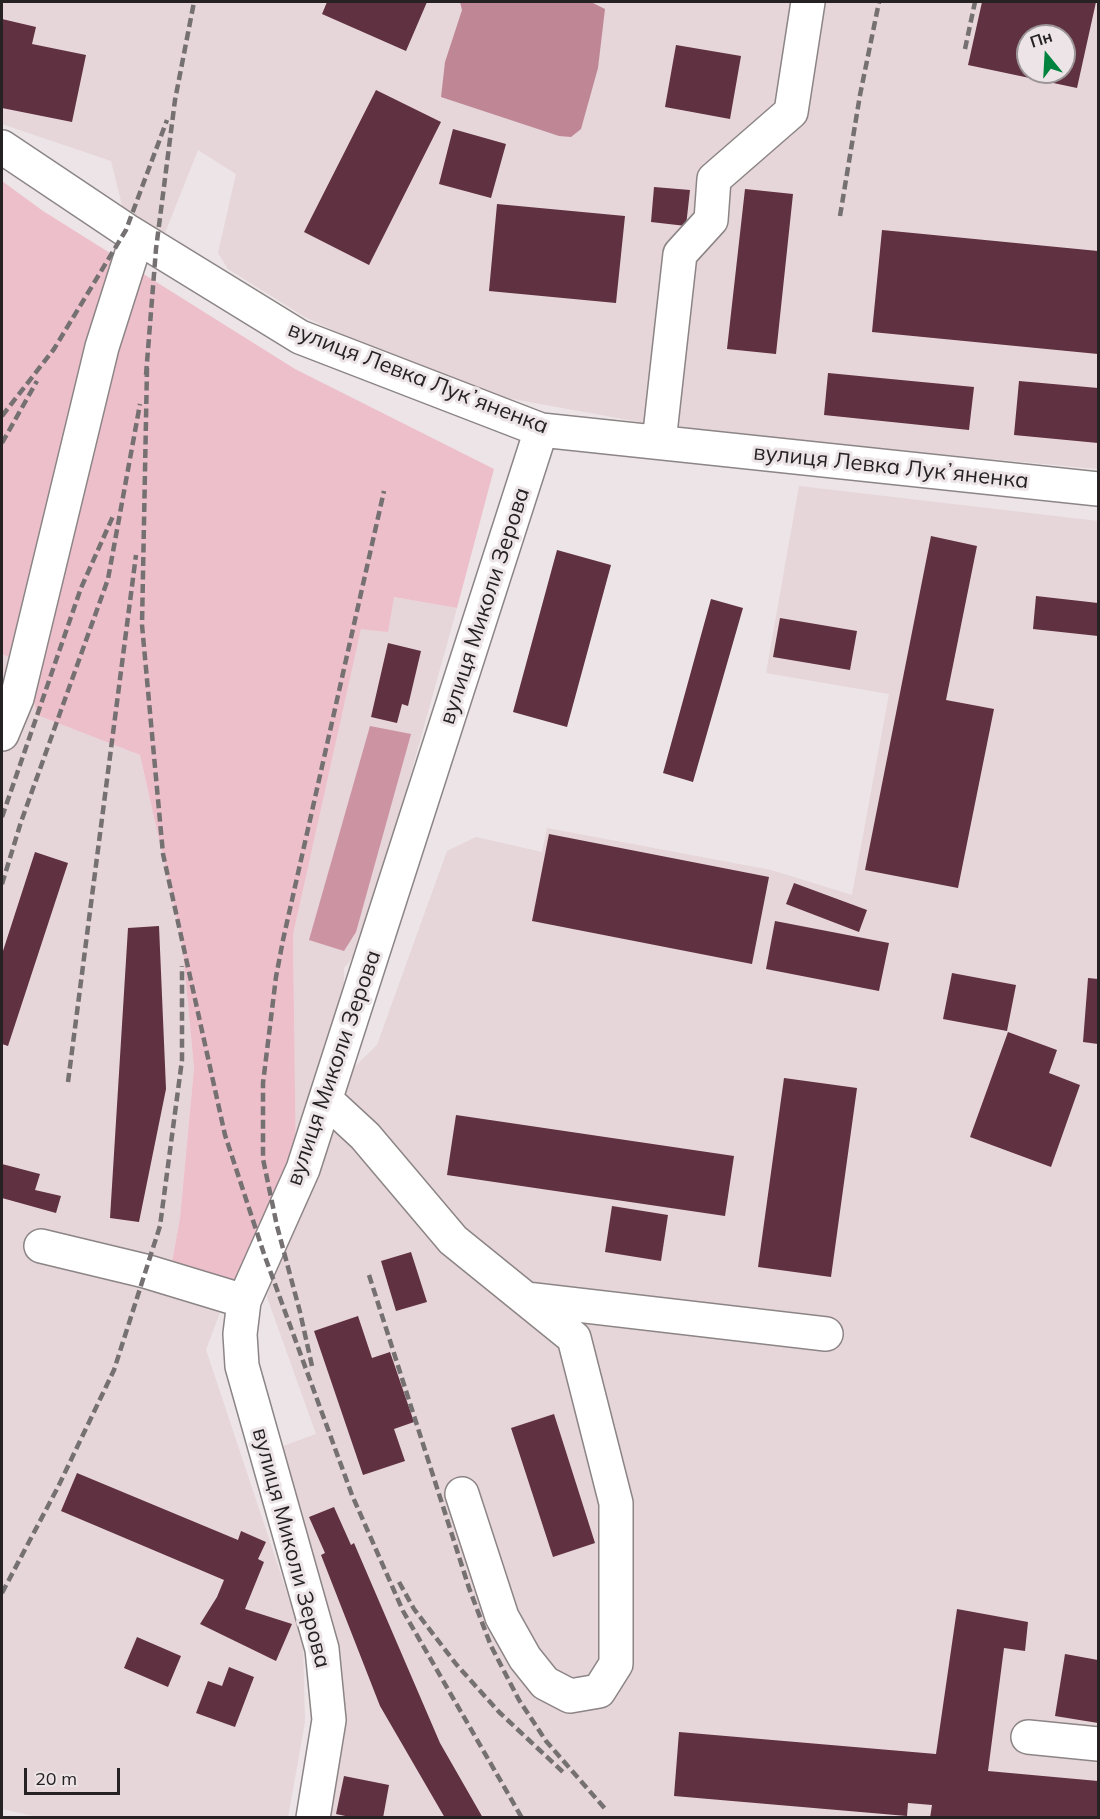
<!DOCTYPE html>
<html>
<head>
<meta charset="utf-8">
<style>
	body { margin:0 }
	#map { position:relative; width:1100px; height:1819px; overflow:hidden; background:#ece4e6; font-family:Mulish,sans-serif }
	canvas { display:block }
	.frame { position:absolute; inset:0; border:3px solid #262223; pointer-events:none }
	.north { position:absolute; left:1016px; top:24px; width:60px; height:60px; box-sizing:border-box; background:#ece4e6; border:2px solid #9d9698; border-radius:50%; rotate:342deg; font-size:16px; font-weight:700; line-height:24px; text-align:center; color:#262223 }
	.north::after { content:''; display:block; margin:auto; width:21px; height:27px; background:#00833e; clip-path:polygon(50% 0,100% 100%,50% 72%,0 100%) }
	.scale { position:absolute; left:24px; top:1768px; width:96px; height:27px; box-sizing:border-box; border:3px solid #262223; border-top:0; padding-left:8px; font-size:18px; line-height:21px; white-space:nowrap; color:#262223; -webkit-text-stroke:4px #ece4e6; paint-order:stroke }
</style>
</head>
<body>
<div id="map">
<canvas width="1100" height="1819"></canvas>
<div class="frame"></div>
<div class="north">Пн</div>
<div class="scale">20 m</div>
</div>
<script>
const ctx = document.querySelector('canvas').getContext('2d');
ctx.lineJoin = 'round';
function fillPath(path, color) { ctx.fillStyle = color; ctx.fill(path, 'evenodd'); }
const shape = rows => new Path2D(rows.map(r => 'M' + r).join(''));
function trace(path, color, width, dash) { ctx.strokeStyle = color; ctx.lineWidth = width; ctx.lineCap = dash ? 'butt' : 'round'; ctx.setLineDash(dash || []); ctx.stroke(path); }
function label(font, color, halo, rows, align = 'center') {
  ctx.font = font + ' Mulish,sans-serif'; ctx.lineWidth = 6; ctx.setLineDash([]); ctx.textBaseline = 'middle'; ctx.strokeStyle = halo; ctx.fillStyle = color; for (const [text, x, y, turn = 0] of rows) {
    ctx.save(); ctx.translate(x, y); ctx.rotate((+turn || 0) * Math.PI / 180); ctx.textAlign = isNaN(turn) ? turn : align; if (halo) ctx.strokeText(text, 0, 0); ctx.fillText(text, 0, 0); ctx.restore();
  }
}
const built = shape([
	[2,2,1098,2,1098,469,684,430,485,394,425,373,305,317,228,269,218,253,236,174,198,150,163,238,125,217,111,161,2,124],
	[1028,36,1064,36,1064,72,1028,72],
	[799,486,1098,521,1098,1817,328,1817,346,1710,332,1634,278,1448,316,1434,267,1297,296,1184,293,935,361,629,394,597,457,608,363,945,344,968,345,1076,377,1045,447,851,476,837,542,852,547,828,771,870,852,895,889,694,766,673],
	[2,654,25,664,37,715,140,755,182,942,194,1068,180,1218,169,1278,227,1293,206,1350,303,1641,305,1722,288,1817,42,1818,2,1809]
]);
const green = shape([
	[2,181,43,211,295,369,494,469,457,608,394,597,388,632,361,629,293,935,296,1167,254,1257,227,1293,169,1278,180,1218,194,1068,182,942,140,755,37,715,25,664,2,654]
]);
const forest = shape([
	[370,726,411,734,356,932,344,951,309,940]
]);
const water = shape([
	[460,2,591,2,605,9,598,68,581,129,571,137,559,136,441,97,445,62,462,10]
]);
const building = shape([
	[327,2,427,2,406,51,322,14],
	[982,2,1096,2,1077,88,968,65],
	[1028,36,1064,36,1064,72,1028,72],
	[2,19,36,27,32,44,86,55,72,122,2,108],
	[676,45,741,56,730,119,665,107],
	[376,90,441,122,369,265,304,232],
	[453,129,506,144,491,198,439,184],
	[654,187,690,190,686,226,651,222],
	[745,189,793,194,776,354,727,349],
	[497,204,625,216,616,303,489,291],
	[882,230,1098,251,1098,354,872,332],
	[828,373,974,387,969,430,824,415],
	[1019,381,1098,388,1098,443,1014,435],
	[931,536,977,546,946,700,994,709,958,888,865,870],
	[557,550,611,565,567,727,513,712],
	[1036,596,1098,603,1098,636,1033,629],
	[711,599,743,608,693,782,663,773],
	[780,618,857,631,850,670,773,657],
	[388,643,421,651,408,706,402,704,397,723,371,717],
	[549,834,769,877,752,964,532,921],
	[35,852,68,863,8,1046,2,1044,2,954],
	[794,883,867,910,859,932,786,904],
	[775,921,889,943,879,991,766,969],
	[159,926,166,1089,139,1222,110,1218,128,928],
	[952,973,1016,985,1007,1031,943,1019],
	[1088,978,1098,979,1098,1044,1083,1042],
	[1008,1032,1057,1050,1049,1073,1080,1085,1051,1167,970,1137],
	[784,1078,857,1088,831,1277,758,1267],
	[456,1115,734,1156,725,1216,447,1175],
	[2,1164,40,1174,35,1190,61,1196,56,1213,2,1198],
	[612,1206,668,1215,661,1261,605,1252],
	[411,1252,427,1302,396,1311,381,1261],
	[358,1316,372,1358,390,1352,414,1422,394,1429,405,1461,363,1475,314,1331],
	[554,1414,595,1543,553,1557,511,1428],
	[77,1473,238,1540,241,1531,266,1542,258,1559,264,1562,245,1609,292,1624,276,1661,200,1624,217,1597,224,1580,61,1511],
	[334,1507,351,1545,354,1543,440,1743,483,1818,445,1818,380,1706,321,1555,325,1553,309,1517],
	[957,1609,1028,1622,1025,1651,1004,1648,988,1771,1098,1781,1098,1818,930,1818,932,1805,908,1803,907,1816,674,1796,679,1732,936,1754],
	[137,1637,181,1656,168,1687,124,1668],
	[1065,1654,1098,1660,1098,1723,1055,1716],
	[229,1667,254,1677,235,1727,196,1713,208,1681,222,1686],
	[344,1776,389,1785,383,1818,355,1818,336,1814]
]);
const minor = shape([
	[2,147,126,230,300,337,541,430,1098,489],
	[659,442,680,254,711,220,714,179,791,112,808,2],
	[2,734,17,698,102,347,137,237],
	[326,1100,365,1136,453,1240,574,1338,616,1503,616,1664,599,1691,570,1696,545,1683,525,1658,502,1617,462,1494],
	[41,1246,145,1271,244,1301],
	[526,1299,826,1334],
	[1028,1737,1098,1744],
	[313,1818,329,1720,322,1649,242,1366,240,1334,244,1301,303,1169,541,430]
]);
const rail = shape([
	[965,49,975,2],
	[840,216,860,95,879,2],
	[147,368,142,625,163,854,225,1135,264,1254,352,1495,403,1611,522,1818],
	[146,375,156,249,175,100,194,2],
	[2,416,54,349,126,230,167,120],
	[2,443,37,381],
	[2,817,81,588,114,514],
	[2,884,21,822,108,579,140,404],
	[68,1082,136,555],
	[369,1275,469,1588,491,1646,519,1700,546,1741,607,1811],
	[312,1366,300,1312,277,1226,263,1159,263,1083,276,977,283,940,384,491],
	[399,1582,414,1609,456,1664,499,1712,565,1774],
	[2,1593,58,1487,114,1370,160,1226,182,1060,182,966]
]);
const streetNames = [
	["вулиця Левка Лукʼяненка",418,378,21],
	["вулиця Левка Лукʼяненка",891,467,6],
	["вулиця Миколи Зерова",485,606,-72],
	["вулиця Миколи Зерова",334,1068,-71],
	["вулиця Миколи Зерова",291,1548,75]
];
fillPath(built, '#e6d5d9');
fillPath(green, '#edbfcb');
fillPath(forest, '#cc93a3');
fillPath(water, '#bf8796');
fillPath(building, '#603140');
trace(minor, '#8c8586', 36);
trace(minor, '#fff', 33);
trace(rail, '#757071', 4.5, [9, 4.5]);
label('22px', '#262223', '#ece4e6', streetNames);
</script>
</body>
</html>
